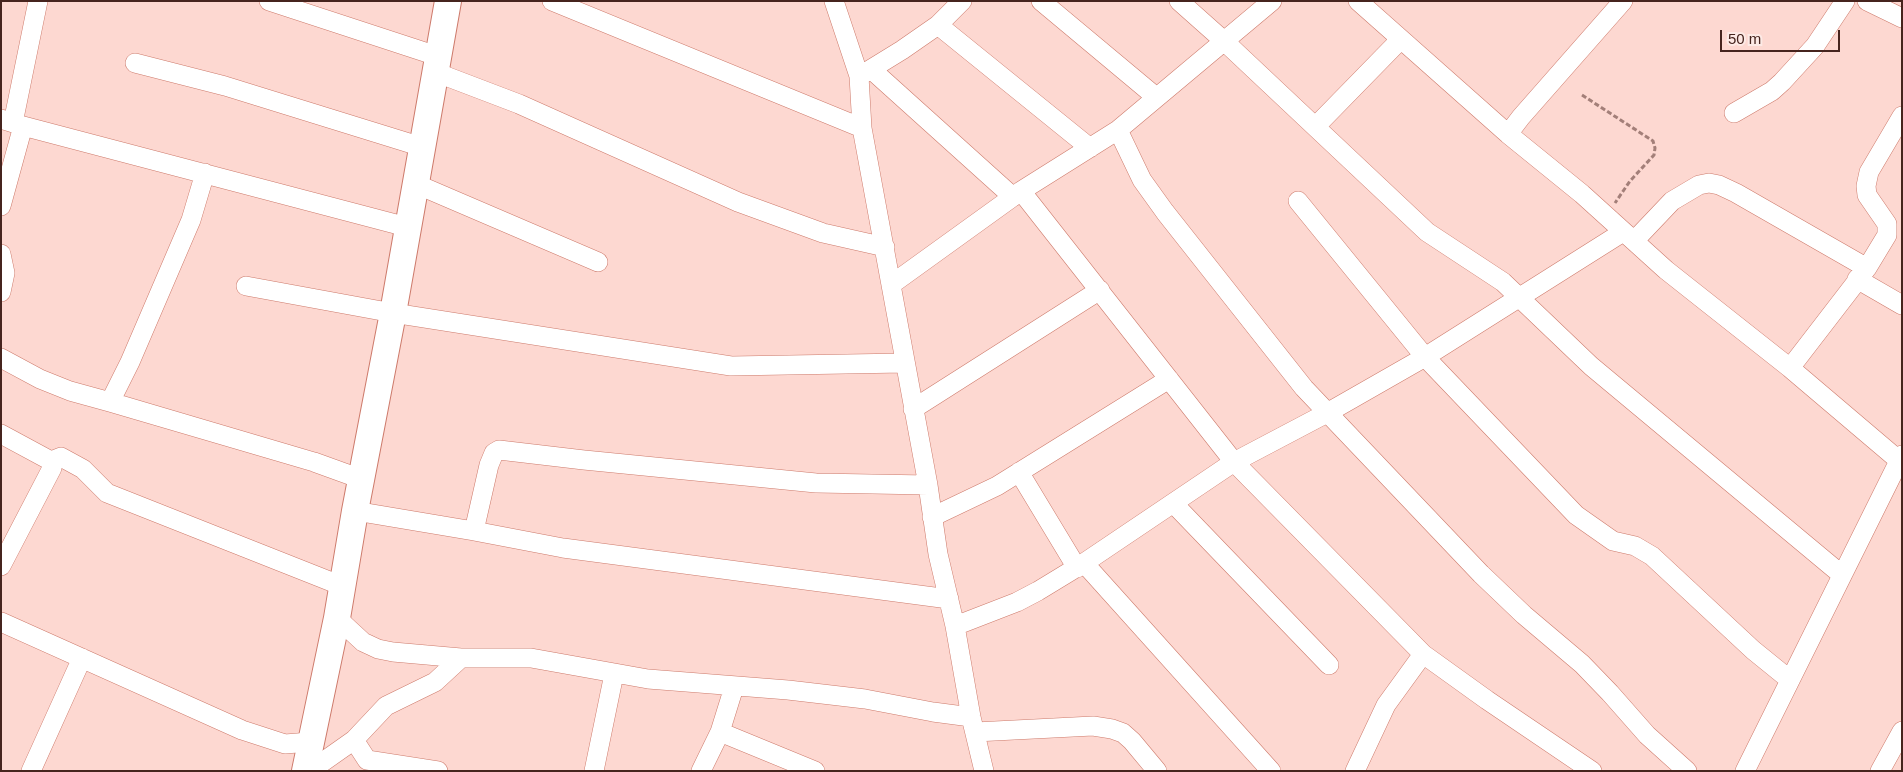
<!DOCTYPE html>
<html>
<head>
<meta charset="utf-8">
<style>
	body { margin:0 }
	#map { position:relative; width:1903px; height:772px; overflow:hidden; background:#fdd8d1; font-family:Arial,sans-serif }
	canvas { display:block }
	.frame { position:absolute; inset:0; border:2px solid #46241e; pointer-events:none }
	.scale { position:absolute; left:1720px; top:30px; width:120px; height:22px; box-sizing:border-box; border:2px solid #46241e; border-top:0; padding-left:6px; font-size:15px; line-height:18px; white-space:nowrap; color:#46241e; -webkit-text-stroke:4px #fdeae6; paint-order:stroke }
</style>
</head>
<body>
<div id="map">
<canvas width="1903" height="772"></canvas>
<div class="frame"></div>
<div class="scale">50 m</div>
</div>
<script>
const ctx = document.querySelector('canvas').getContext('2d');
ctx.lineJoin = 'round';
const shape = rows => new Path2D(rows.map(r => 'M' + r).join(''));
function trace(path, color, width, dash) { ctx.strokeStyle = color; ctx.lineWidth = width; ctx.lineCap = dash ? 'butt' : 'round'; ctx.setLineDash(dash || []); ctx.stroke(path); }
const path = shape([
	[1582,95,1653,141,1655,148,1654,155,1630,181,1615,203]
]);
const street = shape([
	[269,1,437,56],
	[552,1,862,128],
	[834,1,859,76,862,128,928,485,938,554,955,626,971,717,984,771],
	[1041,1,1156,97],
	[1179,1,1224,41,1427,232,1503,282,1591,366,1842,575],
	[1358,1,1508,134,1582,194,1666,270,1790,368,1902,463],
	[1867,1,1902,18],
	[938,25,1090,148],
	[135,63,225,86,422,147],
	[872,70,1013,197],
	[435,72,519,104,738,202,823,233,885,247],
	[863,74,902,50,938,25,962,1],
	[1734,113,1772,91,1782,82,1815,46,1845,1],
	[1,119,23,126,407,227],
	[13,123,38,1],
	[1316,126,1400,40],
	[1118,130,1142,180,1165,212,1304,388,1481,574,1524,615,1582,664,1610,693,1647,735,1687,771],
	[1508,134,1521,117,1623,1],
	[416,184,598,262],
	[1021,191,1234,462,1423,654,1487,700,1592,771],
	[1298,201,1425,357,1576,515,1613,541,1635,546,1652,556,1753,650,1790,680],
	[1,206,23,126],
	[1634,241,1672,201,1699,185,1709,183,1719,185,1736,193,1867,268],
	[1,254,5,273,1,292],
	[1857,279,1902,305],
	[892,284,1021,191,1118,130,1272,1],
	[246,286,393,313,731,366,904,363],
	[1,358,40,379,70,391,110,402,314,462,361,479],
	[1790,368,1867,268,1887,235,1887,224,1867,195,1866,186,1869,172,1902,116],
	[110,402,130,362,191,220,205,173],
	[913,409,1100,290],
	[1,434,51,461,52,468,1,566],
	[51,461,61,457,83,469,107,493,342,586],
	[1019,472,1077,568],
	[1173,503,1329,665],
	[355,511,474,531,489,465,494,453,499,450,584,460,816,483,928,485],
	[932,517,997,486,1169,379],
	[474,531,563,548,949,599],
	[1084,563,1271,771],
	[337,618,363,642,378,649,393,652,461,658],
	[1,622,242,730,285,744,310,742],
	[955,626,1017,602,1038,591,1084,563,1234,462,1327,413,1425,357,1623,232],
	[720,732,815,771],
	[975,732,1093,726,1112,729,1123,733,1132,741,1157,771],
	[354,740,367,760,438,771],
	[31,771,82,658],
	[310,771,354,740,386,706,435,682,461,658,531,658,648,679,788,690,865,699,933,712,971,717],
	[594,771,614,674],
	[701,771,720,732,734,687],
	[1355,771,1386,705,1423,654],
	[1745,771,1902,455],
	[1880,771,1902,731]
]);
const secondary = shape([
	[305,771,337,618,355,511,393,313,448,1]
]);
trace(street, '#cd7a6b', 20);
trace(secondary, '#cd7a6b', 28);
trace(path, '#a37f79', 3, [5, 2.5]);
trace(street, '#fff', 19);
trace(secondary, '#fff', 26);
</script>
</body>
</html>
